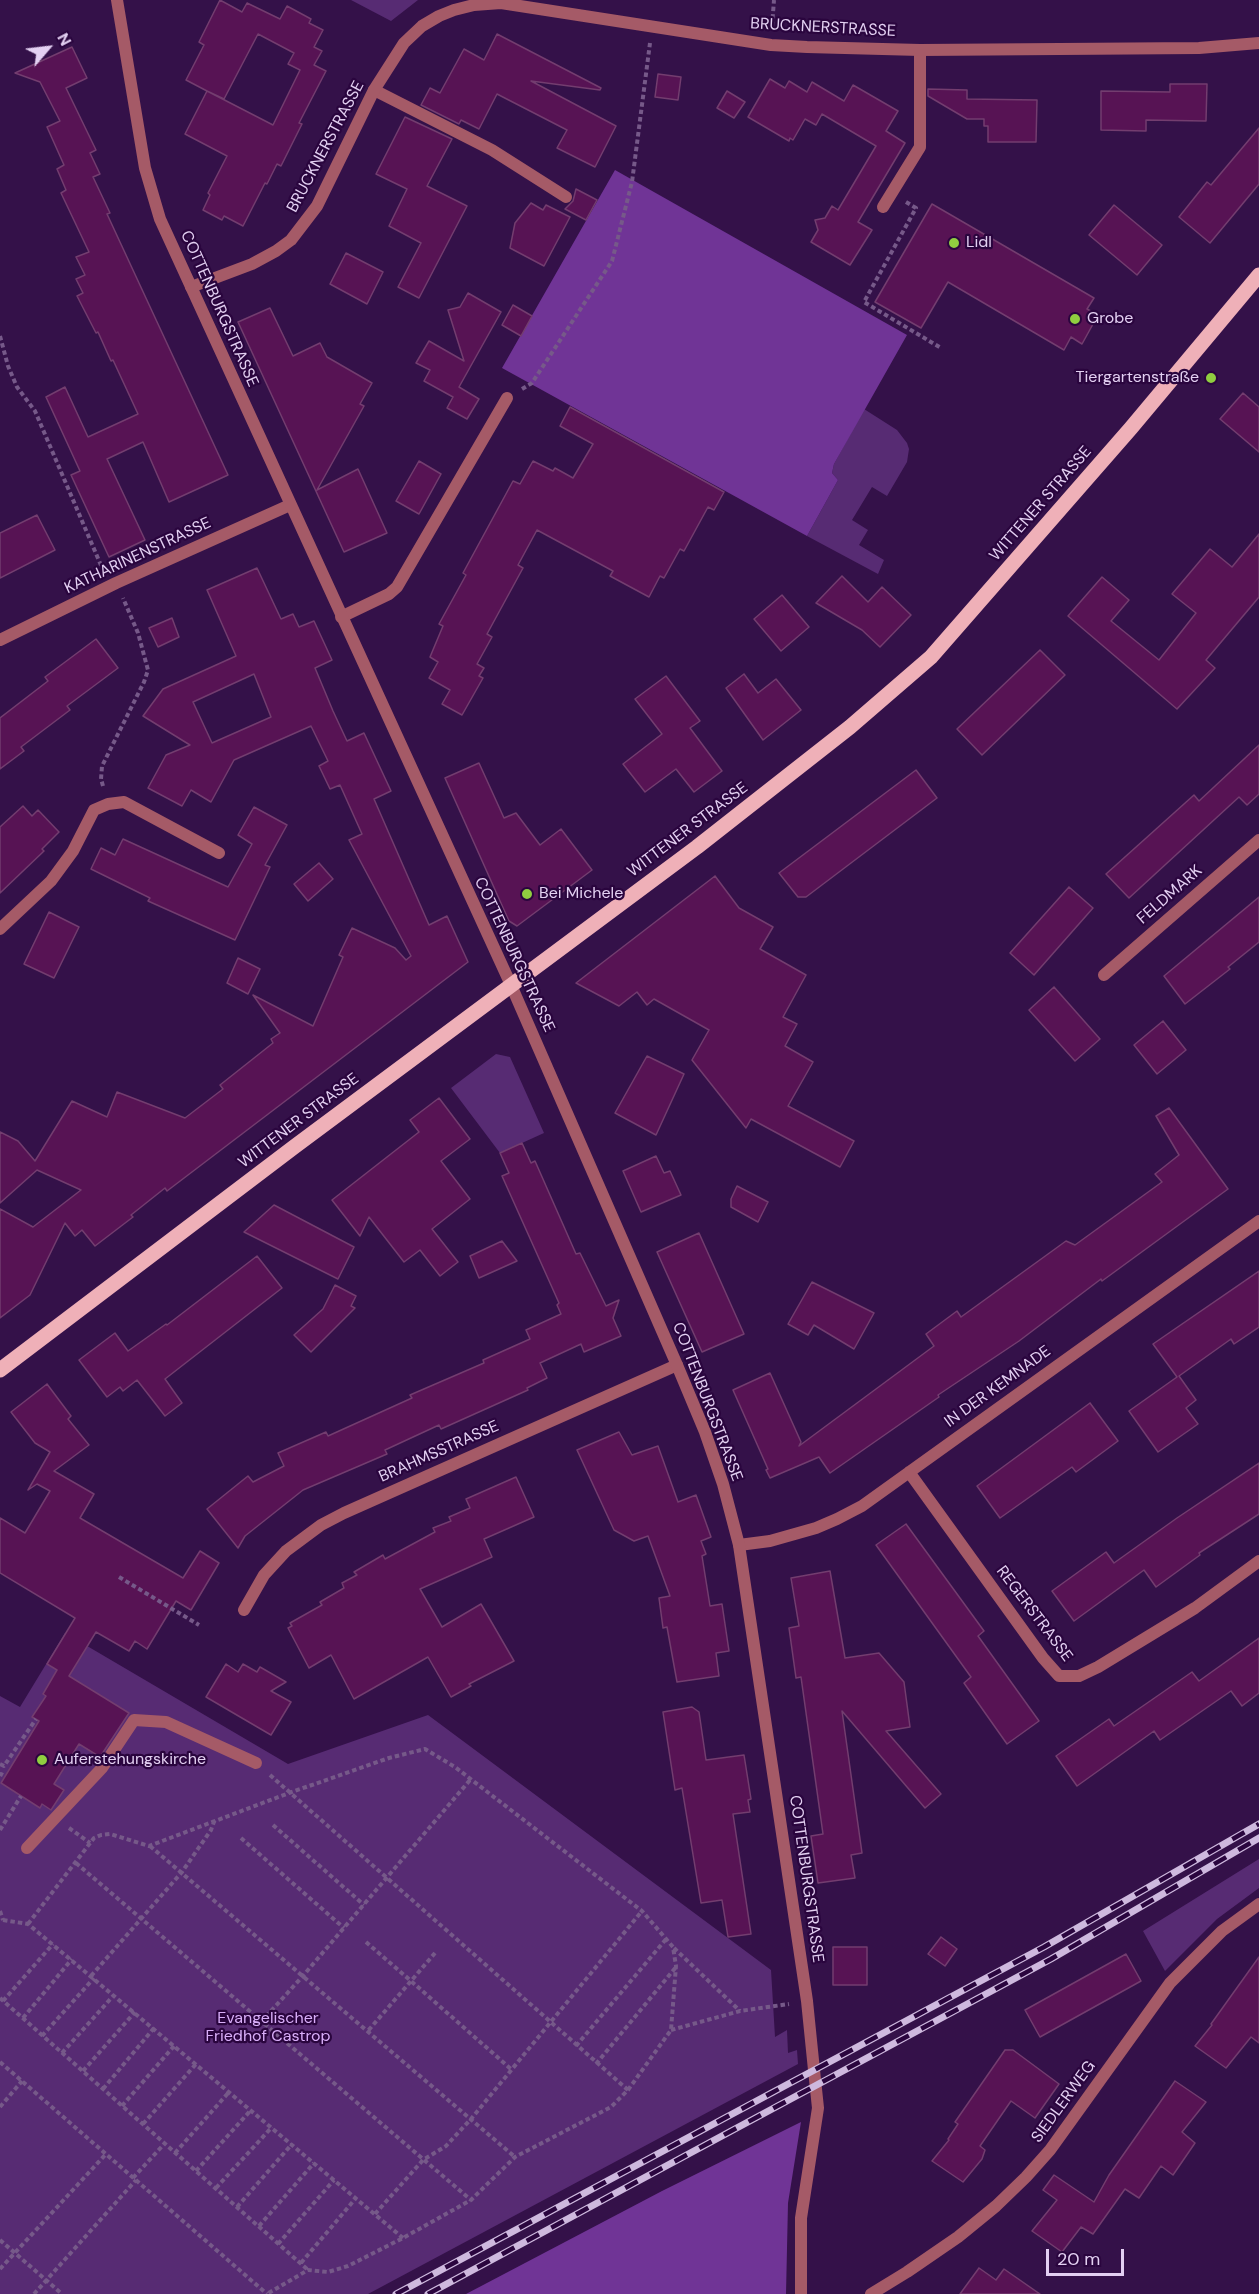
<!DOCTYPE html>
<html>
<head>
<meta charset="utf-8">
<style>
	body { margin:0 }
	#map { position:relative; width:1259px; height:2294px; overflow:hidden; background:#341149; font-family:"DM Sans",sans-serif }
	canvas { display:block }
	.north { position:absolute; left:18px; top:18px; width:60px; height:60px; -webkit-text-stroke:4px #2a053e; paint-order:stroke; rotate:62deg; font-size:16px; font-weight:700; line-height:24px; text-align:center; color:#e3d0f2 }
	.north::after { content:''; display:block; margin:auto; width:21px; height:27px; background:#e3d0f2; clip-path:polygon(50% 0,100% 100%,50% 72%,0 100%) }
	.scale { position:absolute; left:1046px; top:2249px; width:78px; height:27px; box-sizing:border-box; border:3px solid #e3d0f2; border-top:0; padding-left:8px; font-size:18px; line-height:21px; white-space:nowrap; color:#e3d0f2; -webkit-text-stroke:4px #2a053e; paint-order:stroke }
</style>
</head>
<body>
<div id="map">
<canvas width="1259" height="2294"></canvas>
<div class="north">N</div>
<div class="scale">20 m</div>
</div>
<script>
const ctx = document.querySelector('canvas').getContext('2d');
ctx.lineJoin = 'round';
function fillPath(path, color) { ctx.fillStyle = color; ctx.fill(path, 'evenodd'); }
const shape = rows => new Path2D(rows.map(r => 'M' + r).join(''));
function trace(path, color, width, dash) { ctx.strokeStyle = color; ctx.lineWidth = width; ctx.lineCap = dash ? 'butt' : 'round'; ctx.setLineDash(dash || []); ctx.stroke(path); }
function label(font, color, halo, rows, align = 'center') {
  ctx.font = font + ' "DM Sans",sans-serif'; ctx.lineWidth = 4.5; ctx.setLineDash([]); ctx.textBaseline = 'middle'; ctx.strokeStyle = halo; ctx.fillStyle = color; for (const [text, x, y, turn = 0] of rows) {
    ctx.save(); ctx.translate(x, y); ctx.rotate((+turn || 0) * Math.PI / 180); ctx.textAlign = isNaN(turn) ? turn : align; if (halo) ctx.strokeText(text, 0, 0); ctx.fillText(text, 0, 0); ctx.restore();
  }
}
const green = shape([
	[351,0,418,0,391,21],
	[864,409,897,430,907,443,909,449,907,462,887,496,872,487,852,520,868,530,859,545,884,560,878,574,807,536,838,480,832,473,834,464],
	[496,1054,510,1057,544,1133,500,1153,451,1088],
	[65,1633,288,1764,428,1715,771,1970,775,2037,787,2030,788,2053,797,2050,798,2064,368,2294,0,2294,0,1696,20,1707],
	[1259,1859,1259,1888,1217,1919,1165,1971,1143,1931]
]);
const forest = shape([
	[615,170,907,335,834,464,832,473,838,480,807,536,502,368],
	[801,2122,788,2203,786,2294,466,2294,662,2191]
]);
const building = shape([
	[220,0,242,12,247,3,280,19,287,6,311,19,309,23,323,30,314,47,322,51,314,65,326,71,299,123,302,124,281,166,277,164,267,184,265,183,243,226,224,216,222,220,203,210,210,195,208,193,227,156,185,134,207,91,186,80,204,45,199,42,220,0],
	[258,34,294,53,288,64,300,70,273,125,207,91,224,99,258,34],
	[497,34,601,88,600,90,531,81,616,126,595,167,557,148,567,130,497,94,479,129,461,120,459,124,421,105,430,88,440,93,464,49,484,60,497,34],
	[72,47,87,78,66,88,96,150,90,153,100,174,93,177,110,213,107,214,228,475,169,502,143,442,107,459,145,540,109,557,71,475,80,471,46,397,65,387,88,437,138,414,113,360,111,361,98,332,96,333,77,296,83,293,76,279,85,275,76,257,89,252,61,193,66,190,57,169,64,165,47,127,60,121,40,82,15,73,72,47],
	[658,74,681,77,678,100,655,97,658,74],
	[770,79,785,88,789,81,807,92,812,82,844,101,853,85,898,111,886,131,905,143,858,222,872,230,850,265,811,242,818,230,815,220,825,218,832,206,838,210,876,146,822,114,816,125,805,119,793,140,790,138,789,141,748,117,770,79],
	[1170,84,1207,84,1206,121,1146,120,1146,131,1101,130,1101,91,1170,92,1170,84],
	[928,89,967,90,967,99,1037,100,1036,142,988,142,988,126,984,126,984,119,967,119,928,96,928,89],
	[727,91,745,102,734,118,717,108,727,91],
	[405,117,452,139,427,186,467,206,419,298,398,287,421,243,389,226,407,189,376,174,405,117],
	[1259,128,1259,184,1210,243,1179,217,1207,182,1211,185,1259,128],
	[576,189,597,200,586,220,565,209,573,201,576,189],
	[531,203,543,210,546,205,570,217,544,266,510,248,515,223,531,203],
	[932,204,1094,298,1087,309,1098,315,1082,344,1071,337,1064,350,948,282,921,328,875,302,932,204],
	[1114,205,1162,245,1137,275,1089,235,1114,205],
	[346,253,383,272,367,304,330,284,346,253],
	[468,293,501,312,459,387,479,399,467,419,447,408,453,397,424,381,430,370,416,363,429,341,464,361,448,310,460,307,468,293],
	[513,305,532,316,521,336,502,325,513,305],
	[270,308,293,356,320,343,327,357,372,383,360,404,364,406,317,490,358,469,387,533,344,552,238,322,270,308],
	[1243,393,1259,407,1259,452,1220,419,1243,393],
	[570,407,724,492,714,510,708,507,684,551,680,549,664,578,660,576,649,597,610,576,613,571,537,530,518,565,523,568,487,634,492,637,477,664,484,668,479,676,483,678,462,715,442,704,450,690,429,678,438,662,430,657,443,626,439,624,466,575,463,573,513,481,520,484,533,461,553,471,555,468,573,478,593,444,560,426,570,407],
	[419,461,441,474,419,514,396,501,419,461],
	[37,515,55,550,0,578,0,533,37,515],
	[1259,534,1259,597,1206,660,1215,668,1177,709,1068,616,1102,577,1129,600,1111,621,1159,660,1196,613,1172,594,1210,549,1232,567,1259,534],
	[257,568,281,619,293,614,299,627,314,621,332,660,315,668,333,711,347,741,364,733,391,791,374,799,429,925,447,916,468,962,167,1191,165,1188,131,1215,133,1217,95,1246,82,1230,75,1236,65,1223,30,1295,0,1318,0,1209,33,1227,81,1190,37,1170,0,1203,0,1132,18,1141,35,1161,72,1101,107,1117,117,1092,185,1118,223,1089,220,1085,273,1043,271,1039,280,1033,253,995,313,1026,343,957,339,955,352,928,395,948,406,960,411,956,349,840,362,834,340,785,330,789,319,766,328,761,311,726,234,760,211,802,191,790,182,806,148,788,166,755,190,745,143,716,163,689,236,656,207,590,257,568],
	[254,674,271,717,212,743,193,702,254,674],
	[842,576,868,602,882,587,911,615,880,647,862,630,816,603,842,576],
	[782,595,809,627,781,651,754,619,782,595],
	[172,618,179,637,158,647,149,628,172,618],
	[96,639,118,668,67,706,70,710,21,747,24,751,0,769,0,718,48,681,45,677,96,639],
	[1040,650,1065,675,982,755,957,729,1040,650],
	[744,674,758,693,776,679,801,710,763,740,726,688,744,674],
	[666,676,700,721,690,728,722,771,694,792,676,769,645,792,623,764,662,734,635,699,666,676],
	[1259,745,1259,794,1247,805,1239,797,1129,898,1106,874,1194,795,1199,801,1259,745],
	[479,763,504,818,516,813,540,845,561,829,592,870,517,926,509,921,445,778,479,763],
	[916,770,937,798,806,897,798,897,779,873,916,770],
	[23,806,32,816,38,810,59,832,42,849,44,851,0,893,0,827,23,806],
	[254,807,287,825,265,865,270,867,235,940,148,901,150,898,91,869,101,848,115,855,123,839,228,887,252,844,238,835,254,807],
	[319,863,333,879,308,901,294,884,319,863],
	[715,876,739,908,773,927,760,949,806,975,783,1017,797,1024,785,1046,813,1062,788,1106,854,1141,840,1167,751,1119,746,1128,692,1060,709,1030,654,999,647,1005,637,992,619,1006,576,983,715,876],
	[1069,887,1093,908,1034,975,1010,953,1069,887],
	[1259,897,1259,942,1228,967,1230,969,1185,1004,1164,976,1259,897],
	[49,912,79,927,54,978,24,964,49,912],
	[238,958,260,969,248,994,227,983,238,958],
	[1054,987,1100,1039,1075,1061,1029,1010,1054,987],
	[1163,1021,1186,1050,1157,1074,1134,1045,1163,1021],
	[647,1056,684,1074,656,1135,615,1113,647,1056],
	[439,1098,470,1139,441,1161,470,1199,432,1229,458,1262,440,1276,420,1250,404,1262,369,1217,360,1236,332,1200,419,1132,410,1120,439,1098],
	[1169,1108,1228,1189,1102,1281,1101,1279,1019,1341,938,1395,939,1397,830,1473,819,1457,770,1478,766,1470,768,1469,733,1390,770,1373,801,1442,799,1446,934,1346,926,1334,957,1311,961,1317,1066,1241,1075,1245,1162,1182,1155,1174,1179,1155,1156,1116,1169,1108],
	[522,1143,531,1163,535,1161,576,1254,580,1253,606,1306,619,1300,613,1318,621,1336,584,1352,581,1344,540,1363,547,1378,527,1388,528,1390,441,1429,439,1425,385,1450,387,1454,303,1490,245,1536,238,1548,207,1509,248,1476,253,1482,284,1466,278,1453,326,1432,328,1436,412,1398,410,1395,484,1363,483,1360,530,1339,526,1330,561,1314,557,1305,559,1303,502,1176,509,1173,500,1153,522,1143],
	[656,1156,664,1173,670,1171,681,1195,641,1212,623,1171,656,1156],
	[737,1186,768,1202,758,1222,731,1207,731,1199,737,1186],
	[274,1205,354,1247,338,1279,244,1232,274,1205],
	[699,1233,744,1334,702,1352,657,1252,699,1233],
	[502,1241,517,1261,479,1278,470,1256,502,1241],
	[257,1256,282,1288,165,1379,182,1403,165,1416,137,1380,123,1391,120,1387,107,1397,79,1360,115,1333,128,1351,166,1324,167,1325,257,1256],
	[1259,1271,1259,1327,1234,1344,1231,1339,1179,1376,1196,1400,1186,1408,1198,1424,1158,1452,1129,1411,1177,1377,1153,1344,1259,1271],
	[812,1282,874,1313,854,1349,814,1325,808,1335,788,1324,812,1282],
	[335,1285,356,1296,351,1306,355,1308,311,1352,294,1335,323,1309,335,1285],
	[47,1384,71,1416,68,1419,89,1445,54,1471,94,1494,80,1518,183,1578,200,1551,219,1563,191,1610,176,1601,147,1649,135,1641,129,1651,96,1632,69,1676,129,1713,100,1757,79,1744,54,1784,64,1790,51,1810,42,1804,40,1808,1,1783,39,1721,32,1717,46,1696,43,1694,57,1670,47,1664,75,1618,0,1573,0,1518,25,1533,50,1491,37,1484,28,1490,50,1452,35,1443,11,1412,47,1384],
	[1090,1403,1118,1441,1076,1472,1072,1467,1000,1518,977,1486,1090,1403],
	[619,1432,632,1455,658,1446,678,1502,696,1495,711,1537,701,1541,706,1554,702,1556,710,1606,722,1604,729,1651,716,1653,719,1676,677,1682,667,1627,663,1628,659,1598,670,1596,648,1536,634,1541,614,1530,577,1450,619,1432],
	[1259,1463,1259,1514,1199,1553,1200,1555,1156,1587,1144,1570,1074,1621,1052,1591,1106,1552,1114,1563,1177,1518,1259,1463],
	[516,1477,534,1517,484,1539,492,1557,420,1589,442,1627,481,1604,514,1661,469,1684,471,1686,451,1697,428,1657,354,1699,331,1655,309,1668,288,1628,292,1626,290,1623,322,1605,320,1602,344,1588,342,1583,357,1575,354,1572,383,1555,385,1559,435,1532,433,1528,451,1521,449,1517,470,1508,466,1499,516,1477],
	[906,1524,984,1631,978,1636,1039,1721,1007,1744,964,1683,971,1677,876,1545,906,1524],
	[830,1571,845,1658,879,1653,904,1682,910,1727,886,1731,941,1794,925,1808,842,1711,862,1853,851,1855,855,1878,818,1883,811,1836,823,1834,801,1677,796,1678,789,1628,799,1626,791,1578,830,1571],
	[1259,1638,1259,1693,1242,1706,1231,1691,1160,1740,1154,1731,1077,1786,1056,1756,1109,1719,1114,1726,1192,1672,1199,1681,1259,1638],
	[226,1664,238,1672,243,1664,257,1672,260,1667,286,1682,271,1691,291,1702,271,1735,206,1697,226,1664],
	[692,1707,699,1712,706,1760,744,1755,751,1799,748,1800,750,1812,733,1814,751,1934,728,1937,722,1900,701,1903,682,1788,675,1790,663,1712,692,1707],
	[941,1937,957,1949,945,1966,928,1954,941,1937],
	[833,1947,867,1947,867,1985,833,1985,833,1947],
	[1126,1954,1141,1981,1040,2037,1025,2010,1126,1954],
	[1259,1957,1259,2043,1251,2037,1226,2068,1195,2046,1212,2025,1211,2024,1259,1957],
	[1005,2050,1013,2050,1059,2084,1035,2118,1011,2101,980,2146,985,2150,982,2159,963,2182,932,2161,949,2140,948,2139,958,2124,955,2122,1005,2050],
	[1175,2081,1206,2102,1182,2132,1195,2143,1173,2175,1161,2166,1139,2198,1125,2189,1093,2234,1081,2227,1062,2252,1032,2231,1057,2200,1043,2190,1054,2175,1094,2202,1109,2175,1175,2081],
	[979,2268,996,2280,1004,2269,1040,2294,960,2294,979,2268]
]);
const path = shape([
	[772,26,774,0],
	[906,202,916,208,864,302,941,348],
	[0,336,8,366,17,387,35,411,103,570],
	[522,389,532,383,612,261,632,182,650,43],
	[103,786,101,779,102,766,144,682,148,670,138,633,123,598],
	[119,1577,199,1625],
	[0,1764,4,1766,36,1719],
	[270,1775,628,2090],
	[0,1776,1,1774,5,1776],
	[273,1825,364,1905],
	[69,1828,90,1843],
	[0,1830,21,1796],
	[241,1838,344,1928],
	[150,1846,515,2157],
	[76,1863,471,2200],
	[0,1911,3,1920],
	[3,1920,28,1924,403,2238],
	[28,1924,94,1838,101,1835,110,1834,149,1846,289,1793,389,1758,425,1749,455,1767,642,1911,673,1947,676,1966,671,2030,628,2090,611,2107,515,2157,471,2200,403,2238,348,2266,328,2272,308,2270,267,2294],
	[366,1942,411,1981,367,2032],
	[674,1948,740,2011],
	[435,1953,411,1981,512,2070],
	[91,1976,182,1872,211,1830,215,1819],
	[0,1998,308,2270],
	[3,2001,53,1944],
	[23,2018,72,1959],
	[261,2022,302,1977,470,1780],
	[671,2030,740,2011,789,2004],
	[42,2036,94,1978],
	[576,2046,667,1938],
	[62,2053,114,1995],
	[0,2062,267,2294],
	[596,2064,676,1967],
	[83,2071,135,2012],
	[103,2089,154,2028],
	[122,2106,174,2046],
	[0,2107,22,2081],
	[143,2124,196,2064],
	[175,2153,229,2092],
	[196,2171,251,2110],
	[133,2178,165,2143],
	[216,2188,272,2127],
	[237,2207,292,2144],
	[375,2214,423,2160,446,2146,471,2119,642,1911],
	[259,2226,314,2163],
	[0,2240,62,2294],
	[278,2244,334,2180],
	[301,2263,356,2198],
	[0,2269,106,2154],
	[34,2294,136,2180]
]);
const service = shape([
	[374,90,492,150,566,197],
	[883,207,920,147,920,50],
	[341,617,389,594,397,587,507,398],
	[27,1848,102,1768,134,1720,166,1722,256,1763]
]);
const minor = shape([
	[191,287,252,264,276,251,291,240,317,206,374,90,404,43,422,26,439,16,454,10,474,5,501,3,771,45,807,47,920,50,1199,48,1259,43],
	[0,640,116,583,290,505],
	[0,929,51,881,73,851,94,810,108,804,124,802,219,853],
	[1104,975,1259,840],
	[909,1472,1043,1658,1059,1676,1079,1676,1098,1667,1195,1608,1259,1561],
	[739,1545,770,1541,816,1528,837,1519,862,1506,1259,1221],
	[244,1610,264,1575,286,1551,321,1525,344,1513,677,1365],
	[871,2294,907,2272,958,2237,996,2206,1026,2177,1050,2150,1170,1983,1222,1931,1259,1904]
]);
const tertiary = shape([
	[117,0,145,168,160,219,511,985,677,1365,705,1432,723,1484,739,1545,807,2001,814,2070,818,2108,801,2218,801,2294]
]);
const primary = shape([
	[0,1370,294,1147,697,847,850,727,931,657,1131,428,1259,275]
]);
const rail = shape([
	[396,2294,1044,1947,1259,1824],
	[428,2294,1051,1959,1259,1838]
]);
const markers = [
	[954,243,6,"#90cd40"],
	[1075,319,6,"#90cd40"],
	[1211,378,6,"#90cd40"],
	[527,894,6,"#90cd40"],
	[42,1760,6,"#90cd40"]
];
const streetNames = [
	["BRUCKNERSTRASSE",823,28,3],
	["BRUCKNERSTRASSE",326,147,-62],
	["COTTENBURGSTRASSE",219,309,66],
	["WITTENER STRASSE",1041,504,-49],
	["KATHARINENSTRASSE",138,556,-25],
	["WITTENER STRASSE",688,830,-37],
	["FELDMARK",1170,895,-41],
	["COTTENBURGSTRASSE",514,955,65],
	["WITTENER STRASSE",299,1121,-37],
	["IN DER KEMNADE",998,1387,-36],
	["COTTENBURGSTRASSE",707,1402,69],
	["BRAHMSSTRASSE",439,1452,-24],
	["REGERSTRASSE",1034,1614,53],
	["COTTENBURGSTRASSE",806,1879,82],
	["SIEDLERWEG",1064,2102,-54]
];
const poiNames = [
	["Lidl",966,243],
	["Grobe",1087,319],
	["Tiergartenstraße",1199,378,"right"],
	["Bei Michele",539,894],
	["Auferstehungskirche",54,1760]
];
const parkNames = [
	["Evangelischer",268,2019],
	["Friedhof Castrop",268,2037]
];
fillPath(green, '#572b73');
fillPath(forest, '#703496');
fillPath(building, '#571354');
trace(building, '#733d6f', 1.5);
trace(path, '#765989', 4, [4.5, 3]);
trace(service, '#a55a67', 12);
trace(minor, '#a55a67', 12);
trace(tertiary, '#a55a67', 12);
trace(primary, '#efb0b8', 15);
trace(rail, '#ceb9de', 7);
trace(rail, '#2a053e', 4.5, [14]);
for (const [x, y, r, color] of markers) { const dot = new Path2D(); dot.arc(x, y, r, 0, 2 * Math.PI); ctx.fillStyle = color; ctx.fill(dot); trace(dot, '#2a053e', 2); }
label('16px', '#e3d0f2', '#2a053e', streetNames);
label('16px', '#e3d0f2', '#2a053e', poiNames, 'left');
label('16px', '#d9aef9', '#2a053e', parkNames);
</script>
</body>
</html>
